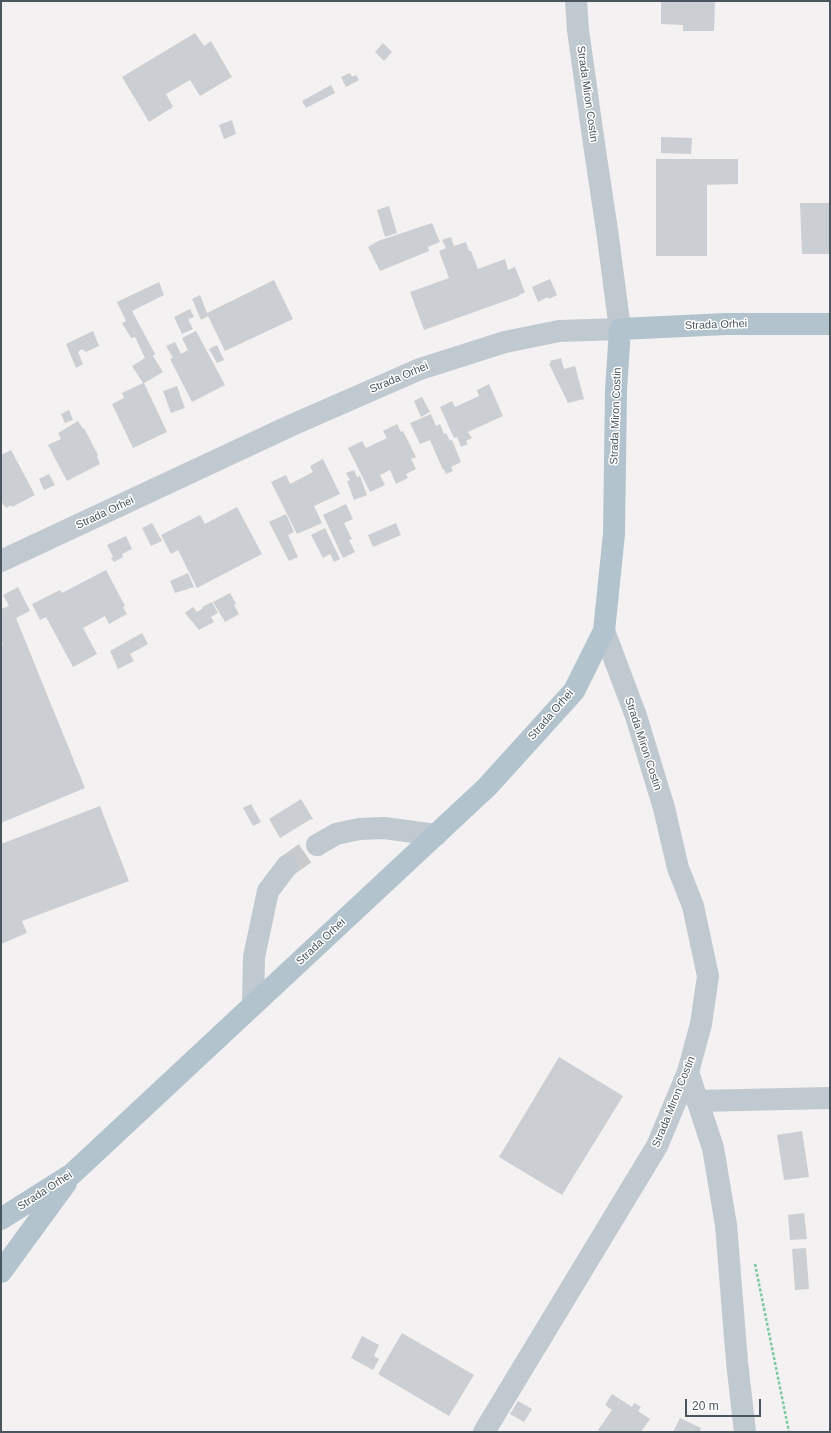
<!DOCTYPE html>
<html>
<head>
<meta charset="utf-8">
<style>
	body { margin:0 }
	#map { position:relative; width:831px; height:1433px; overflow:hidden; background:#f3f1f1; font-family:Helvetica,sans-serif }
	canvas { display:block }
	.frame { position:absolute; inset:0; border:2px solid #4a565e; pointer-events:none }
	.scale { position:absolute; left:685px; top:1399px; width:76px; height:18px; box-sizing:border-box; border:2px solid #4a565e; border-top:0; padding-left:5px; font-size:12px; line-height:14px; white-space:nowrap; color:#4a565e; -webkit-text-stroke:3px #fff; paint-order:stroke }
</style>
</head>
<body>
<div id="map">
<canvas width="831" height="1433"></canvas>
<div class="frame"></div>
<div class="scale">20 m</div>
</div>
<script>
const ctx = document.querySelector('canvas').getContext('2d');
ctx.lineJoin = 'round';
function fillPath(path, color) { ctx.fillStyle = color; ctx.fill(path, 'evenodd'); }
const shape = rows => new Path2D(rows.map(r => 'M' + r).join(''));
function trace(path, color, width, dash) { ctx.strokeStyle = color; ctx.lineWidth = width; ctx.lineCap = dash ? 'butt' : 'round'; ctx.setLineDash(dash || []); ctx.stroke(path); }
function label(font, color, halo, rows, align = 'center') {
  ctx.font = font + ' Helvetica,sans-serif'; ctx.lineWidth = 3; ctx.setLineDash([]); ctx.textBaseline = 'middle'; ctx.strokeStyle = halo; ctx.fillStyle = color; for (const [text, x, y, turn = 0] of rows) {
    ctx.save(); ctx.translate(x, y); ctx.rotate((+turn || 0) * Math.PI / 180); ctx.textAlign = isNaN(turn) ? turn : align; if (halo) ctx.strokeText(text, 0, 0); ctx.fillText(text, 0, 0); ctx.restore();
  }
}
const building = shape([
	[661,1,715,1,714,31,683,31,683,25,661,24],
	[195,33,204,46,211,41,232,77,200,96,190,80,166,94,173,107,149,122,122,77],
	[383,43,392,52,384,61,375,52],
	[350,73,352,77,356,75,359,80,346,87,341,77],
	[331,85,335,93,306,108,302,101],
	[232,120,236,134,224,139,219,125],
	[661,137,692,138,691,154,661,153],
	[656,159,738,159,738,184,702,185,707,185,707,256,656,256],
	[800,203,830,203,830,254,802,254],
	[389,206,397,233,385,237,377,210],
	[432,223,440,242,428,247,429,251,380,271,368,247,378,241],
	[451,237,454,246,466,242,469,251,471,251,478,269,505,259,508,270,515,267,525,292,519,295,519,296,424,330,410,292,449,278,439,251,446,248,442,240],
	[550,279,557,295,549,299,548,297,538,302,532,287],
	[274,280,293,319,225,351,208,316,201,320,192,299,200,295,207,313],
	[159,282,164,295,132,311,155,354,153,356,163,372,144,383,167,432,133,448,112,404,124,398,122,393,143,383,132,366,145,358,135,337,131,338,122,323,126,321,117,302],
	[190,309,194,317,188,319,193,329,182,334,174,317],
	[93,331,99,346,86,352,82,349,78,352,83,364,76,368,66,344],
	[196,331,225,385,192,402,170,359,173,358,166,346,175,342,181,354,188,350,182,338],
	[217,345,224,360,217,363,209,349],
	[561,358,564,369,575,366,584,399,568,403,549,364,551,363,550,361],
	[489,384,503,416,468,432,472,438,466,441,468,444,461,447,457,437,454,438,440,407,452,401,455,407,479,396,477,390],
	[177,386,185,408,171,413,163,391],
	[422,397,430,412,421,417,414,401],
	[69,410,73,420,65,423,61,414],
	[431,414,436,426,440,424,444,434,446,433,450,441,452,440,461,462,451,467,453,471,446,474,444,469,443,470,430,440,420,444,410,423],
	[78,421,83,429,84,428,98,455,97,456,100,464,67,481,48,445,61,439,58,433],
	[397,424,401,432,403,431,416,457,411,459,416,469,406,474,408,478,396,484,390,470,380,475,385,485,370,492,348,448,362,441,366,448,387,438,383,431],
	[11,450,35,495,12,507,11,505,6,508,1,501,1,455],
	[323,459,340,494,314,506,322,523,297,534,271,482,286,475,290,484,313,472,310,466],
	[354,470,357,477,360,476,367,495,354,500,347,481,350,480,346,473],
	[49,474,55,485,44,490,39,479],
	[346,504,353,519,344,523,352,539,349,540,355,552,343,558,323,515],
	[237,507,262,554,197,588,178,550,171,554,161,535,200,515,205,524],
	[286,514,294,532,288,535,298,557,289,561,269,522],
	[152,523,162,541,151,546,142,528],
	[396,523,401,535,373,547,368,535],
	[325,528,340,559,334,562,330,554,323,558,311,535],
	[126,536,132,549,122,554,123,557,114,562,111,558,113,557,107,545],
	[106,570,125,606,123,607,127,614,109,624,105,616,83,628,97,654,73,667,46,617,40,620,32,604,60,590,62,593],
	[188,573,194,587,175,593,170,581],
	[18,587,30,611,16,618,85,788,1,823,1,645,3,644,1,640,1,609,9,606,3,595],
	[230,593,236,604,234,605,239,614,225,622,213,602],
	[212,602,218,613,211,617,214,622,199,630,185,613,193,607,197,612,203,608,202,607],
	[142,633,148,644,130,654,134,661,118,669,110,651],
	[301,799,313,819,312,820,311,819,280,838,269,819],
	[251,804,261,822,253,826,243,808],
	[100,806,129,881,22,921,27,933,1,944,1,844],
	[559,1057,623,1096,562,1195,499,1157],
	[802,1131,809,1177,784,1180,777,1135],
	[804,1213,807,1239,790,1240,788,1215],
	[806,1248,809,1289,795,1290,792,1249],
	[402,1333,474,1375,449,1416,378,1374],
	[362,1336,379,1345,374,1356,379,1359,373,1370,351,1358],
	[612,1394,632,1407,634,1403,641,1407,638,1411,650,1419,641,1432,601,1432,598,1430,612,1410,605,1405],
	[518,1401,532,1409,524,1422,510,1414],
	[680,1418,701,1428,700,1431,703,1432,673,1432]
]);
const minorTunnel = shape([
	[287,866,317,845]
]);
const path = shape([
	[755,1264,789,1432]
]);
const minor = shape([
	[1,561,292,425,420,369,505,342,559,331,620,329,607,230,594,144,578,30,576,1],
	[317,845,336,834,359,829,384,828,436,835],
	[253,1005,254,957,268,891,287,866],
	[688,1072,713,1148,726,1225,737,1362,745,1432],
	[697,1101,830,1098],
	[484,1432,657,1146,688,1072,701,1024,708,976,693,906,678,868,664,808,636,716,604,631]
]);
const major = shape([
	[1,1219,72,1174,487,787,574,691,604,631,614,534,616,390,620,329,726,324,830,324],
	[1,1272,66,1183]
]);
const streetNames = [
	["Strada Miron Costin",587,94,82],
	["Strada Orhei",716,325,-2],
	["Strada Orhei",399,378,-23],
	["Strada Miron Costin",616,416,-88],
	["Strada Orhei",105,513,-25],
	["Strada Orhei",551,715,-49],
	["Strada Miron Costin",643,744,72],
	["Strada Orhei",321,942,-43],
	["Strada Miron Costin",674,1102,-68],
	["Strada Orhei",45,1191,-33]
];
fillPath(building, '#cbcfd3');
trace(minorTunnel, '#c9cacc', 22, [22, 11]);
trace(path, '#7cca9d', 2.5, [3, 2]);
trace(minor, '#c0c9cf', 22);
trace(major, '#b3c3ce', 22);
label('11px', '#4a565e', '#fff', streetNames);
</script>
</body>
</html>
